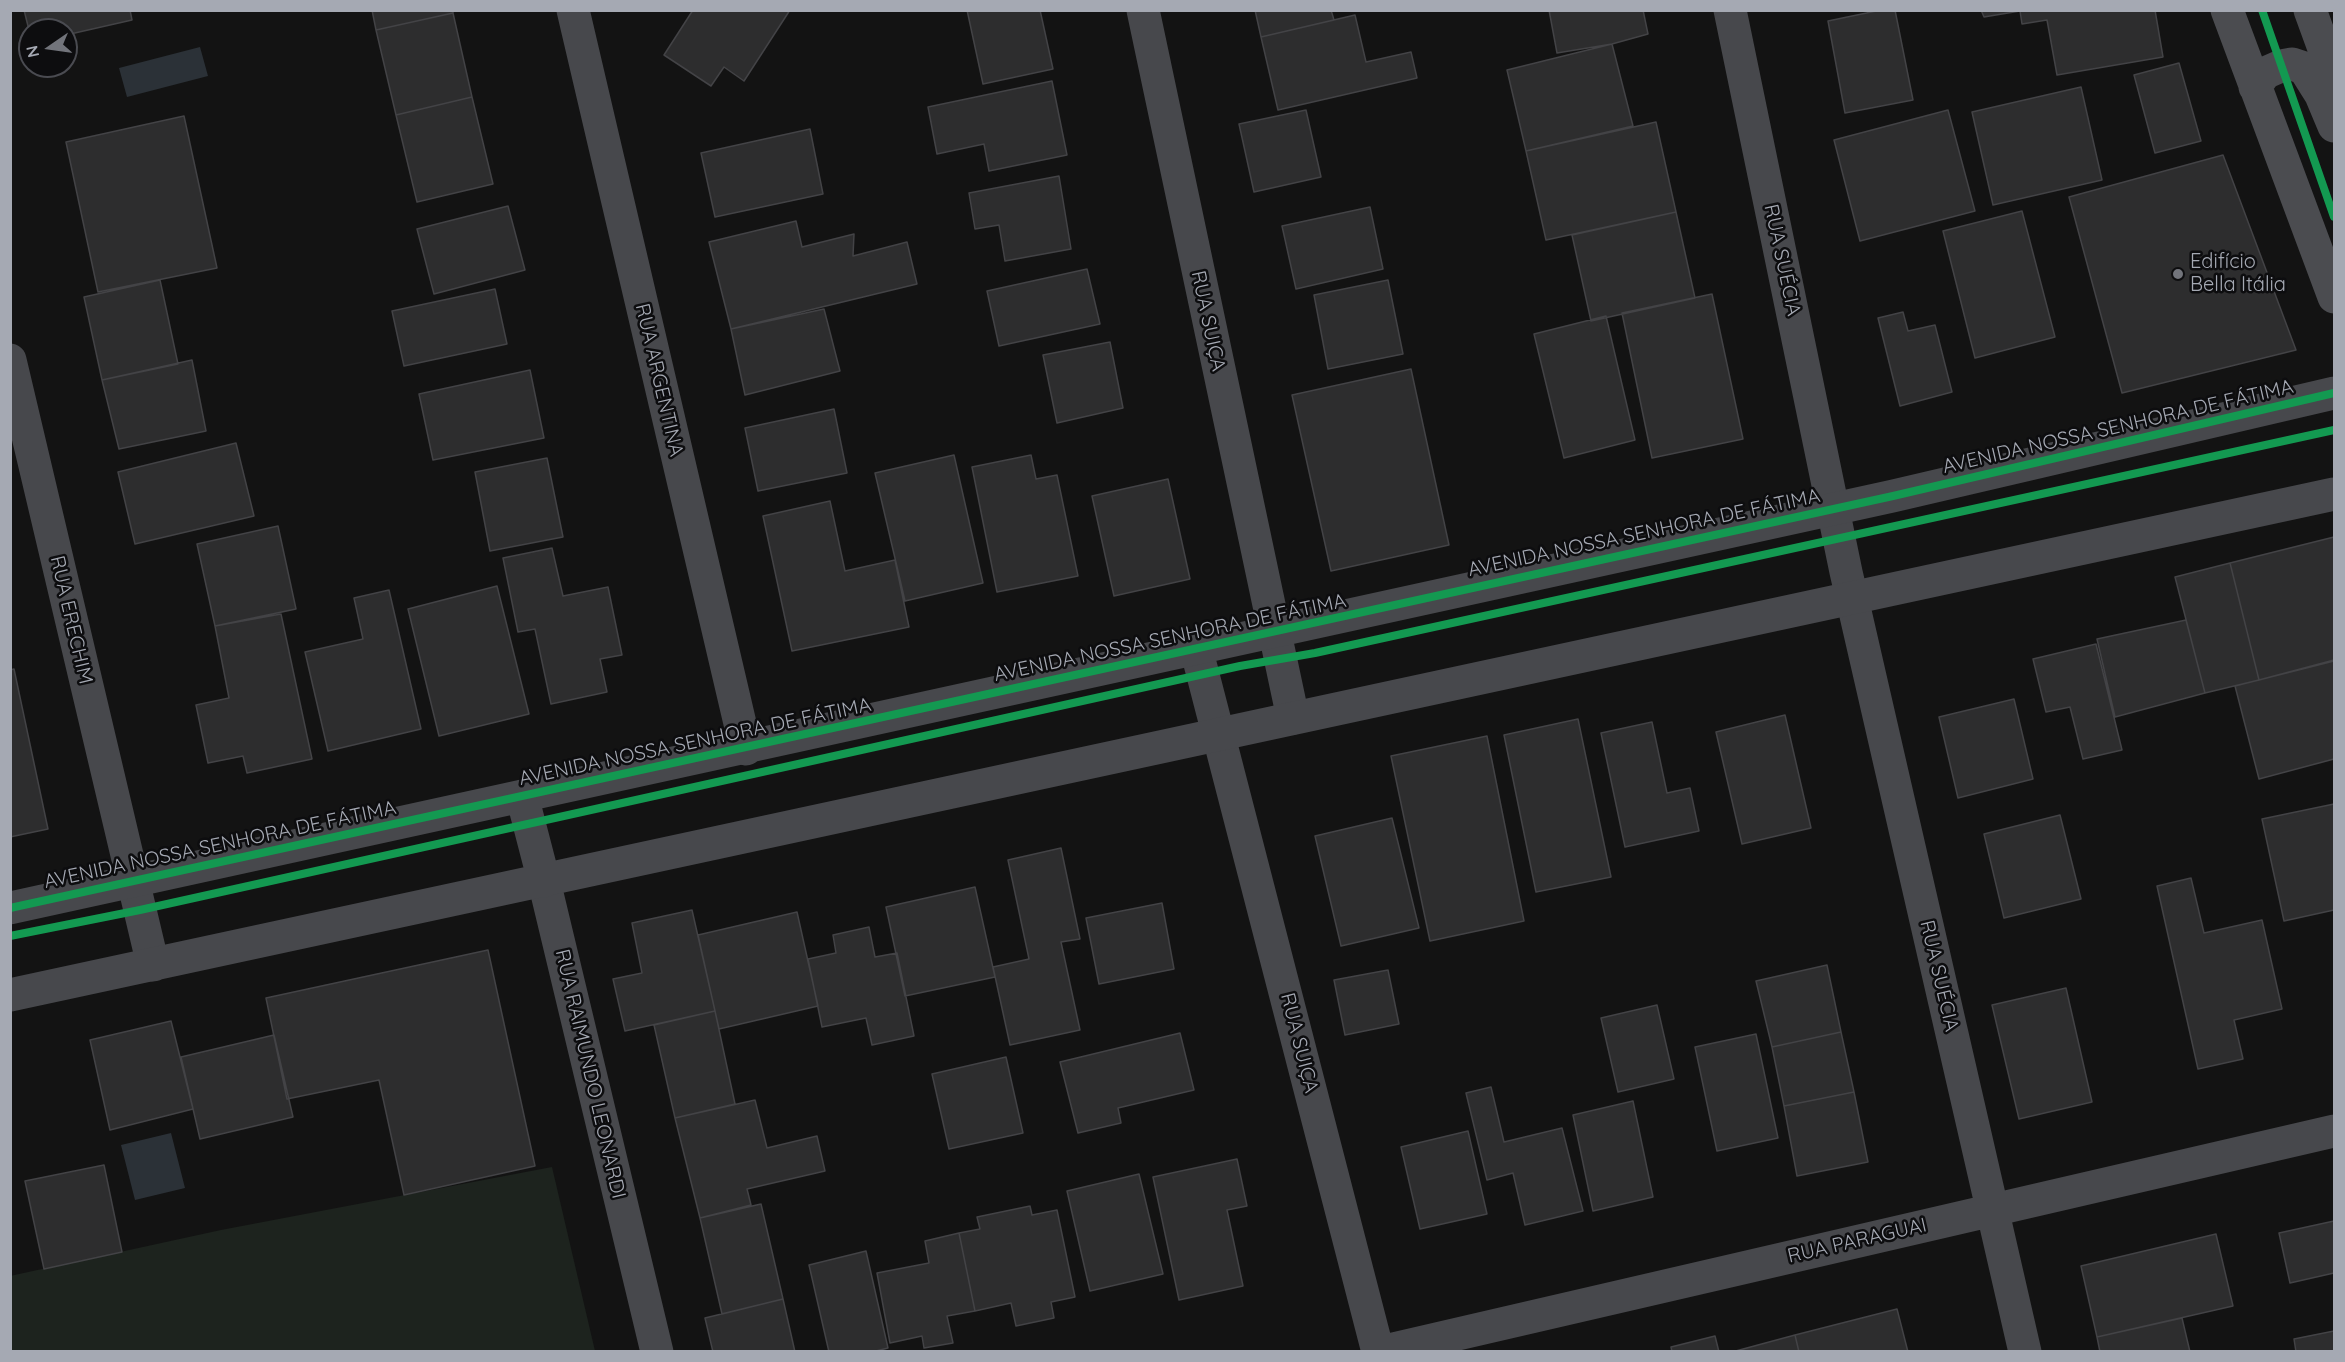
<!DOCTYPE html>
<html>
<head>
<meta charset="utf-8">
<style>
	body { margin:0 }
	#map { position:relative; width:2345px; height:1362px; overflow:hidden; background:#131313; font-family:Quicksand,sans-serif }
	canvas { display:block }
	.frame { position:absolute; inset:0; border:12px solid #a5a9b3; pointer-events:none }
	.north { position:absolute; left:18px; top:18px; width:60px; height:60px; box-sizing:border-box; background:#0d0d0f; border:2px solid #4a4b51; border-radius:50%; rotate:257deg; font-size:16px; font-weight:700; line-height:24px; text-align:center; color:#a5a9b3 }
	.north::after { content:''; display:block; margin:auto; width:21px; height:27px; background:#72747b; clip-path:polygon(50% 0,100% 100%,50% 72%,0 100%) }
</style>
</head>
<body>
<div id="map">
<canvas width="2345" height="1362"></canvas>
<div class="frame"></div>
<div class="north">N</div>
</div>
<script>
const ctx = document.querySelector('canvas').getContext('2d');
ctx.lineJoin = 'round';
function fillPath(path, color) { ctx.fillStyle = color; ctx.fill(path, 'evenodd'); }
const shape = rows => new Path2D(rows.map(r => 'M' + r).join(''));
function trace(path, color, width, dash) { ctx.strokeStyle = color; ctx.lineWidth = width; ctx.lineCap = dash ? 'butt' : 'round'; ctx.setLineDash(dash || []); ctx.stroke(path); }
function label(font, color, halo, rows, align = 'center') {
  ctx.font = font + ' Quicksand,sans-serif'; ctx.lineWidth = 5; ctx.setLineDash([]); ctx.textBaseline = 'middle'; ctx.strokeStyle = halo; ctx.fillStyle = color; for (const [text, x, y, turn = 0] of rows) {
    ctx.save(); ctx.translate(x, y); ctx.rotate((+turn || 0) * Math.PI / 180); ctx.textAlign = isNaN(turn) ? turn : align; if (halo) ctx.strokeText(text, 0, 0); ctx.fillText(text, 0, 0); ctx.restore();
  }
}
const green = shape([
	[552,1167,595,1351,11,1351,10,1276,221,1230]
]);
const water = shape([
	[200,47,208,76,127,97,119,68],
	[171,1133,185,1188,135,1200,121,1145]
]);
const building = shape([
	[24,10,130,10,132,20,66,35,66,30,30,30,30,34,24,10],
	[372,10,453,10,453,13,376,30,372,10],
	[693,10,790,10,744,81,724,67,711,86,664,55,693,10],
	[967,10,1040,10,1053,69,983,84,967,10],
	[1255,10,1331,10,1334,20,1261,37,1255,10],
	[1549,10,1643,10,1648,34,1612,44,1557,53,1549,10],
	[1881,10,1895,10,1913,100,1845,113,1828,21,1881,10],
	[1981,10,2155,10,2163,57,2057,75,2047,20,2022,24,2020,11,1984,17,1981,10],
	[453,13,472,97,396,115,376,30,453,13],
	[1355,15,1366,62,1411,52,1417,78,1278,110,1261,37,1355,15],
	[1612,44,1633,126,1526,151,1507,70,1612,44],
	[2179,63,2201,141,2155,153,2134,75,2179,63],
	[1052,81,1067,155,989,171,984,144,937,154,928,107,1052,81],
	[2081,87,2102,180,1993,205,1972,112,2081,87],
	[472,97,493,184,417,202,396,115,472,97],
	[1306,110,1321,177,1254,192,1239,124,1306,110],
	[1948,110,1975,211,1860,241,1834,140,1948,110],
	[184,116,217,268,98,292,66,142,184,116],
	[1656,122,1676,212,1546,240,1526,151,1656,122],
	[810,129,823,194,715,217,701,153,810,129],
	[2223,155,2296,350,2122,393,2069,197,2223,155],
	[1059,176,1071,249,1005,261,999,225,975,229,969,193,1059,176],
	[508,206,525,270,434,294,417,229,508,206],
	[1370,207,1383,269,1296,289,1282,226,1370,207],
	[2022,211,2055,337,1975,358,1943,231,2022,211],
	[1676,212,1695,298,1591,321,1572,235,1676,212],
	[796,221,802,247,854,234,853,256,907,242,917,284,731,329,709,242,796,221],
	[1087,269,1100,324,999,346,987,291,1087,269],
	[160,280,178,364,102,380,84,297,160,280],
	[1388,280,1403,354,1328,369,1314,295,1388,280],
	[495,289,507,344,404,366,392,311,495,289],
	[1712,294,1743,439,1652,458,1622,313,1712,294],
	[824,309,840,371,745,395,731,329,824,309],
	[1903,312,1908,331,1935,325,1952,392,1900,406,1878,318,1903,312],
	[1606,316,1635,440,1564,458,1534,334,1606,316],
	[1110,342,1123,408,1057,423,1043,355,1110,342],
	[192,360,206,431,119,449,102,380,192,360],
	[1411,369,1449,545,1331,571,1292,395,1411,369],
	[530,370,544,438,433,460,419,394,530,370],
	[834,409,847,473,758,491,745,428,834,409],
	[236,443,254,516,135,544,118,472,236,443],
	[954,455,983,583,905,601,875,473,954,455],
	[1031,455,1036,479,1057,475,1078,576,997,592,972,467,1031,455],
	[547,458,563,537,490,551,475,472,547,458],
	[1168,479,1190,579,1114,596,1092,496,1168,479],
	[830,501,845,571,895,560,909,627,792,651,763,516,830,501],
	[278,526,296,609,215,626,197,544,278,526],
	[2334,537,2334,660,2259,680,2230,563,2334,537],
	[552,548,563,596,608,587,622,655,600,659,607,692,551,704,535,629,518,632,503,558,552,548],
	[2230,563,2259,680,2205,693,2175,577,2230,563],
	[497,586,529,714,439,736,408,609,497,586],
	[389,590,421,729,328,751,305,652,363,639,354,598,389,590],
	[281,614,312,759,247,773,243,756,208,763,196,705,229,698,215,626,281,614],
	[2186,620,2205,693,2115,717,2097,639,2186,620],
	[2096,644,2122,750,2083,759,2070,707,2046,712,2033,659,2096,644],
	[2334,661,2334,759,2259,779,2235,686,2334,661],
	[14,669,48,829,10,837,10,670,14,669],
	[2014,699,2033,779,1958,798,1939,717,2014,699],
	[1785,715,1811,828,1742,844,1716,732,1785,715],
	[1578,719,1611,877,1536,892,1504,735,1578,719],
	[1652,722,1667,793,1690,788,1699,831,1625,847,1601,733,1652,722],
	[1487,736,1524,921,1430,941,1391,756,1487,736],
	[2334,804,2334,910,2284,921,2262,819,2334,804],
	[2060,815,2081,899,2004,918,1984,834,2060,815],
	[1392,818,1419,928,1341,946,1315,836,1392,818],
	[1061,848,1080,939,1061,942,1080,1030,1010,1045,993,967,1029,959,1008,860,1061,848],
	[2191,878,2204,933,2262,920,2282,1009,2234,1020,2243,1059,2198,1069,2157,886,2191,878],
	[975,887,995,977,905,996,886,907,975,887],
	[1162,903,1174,969,1099,984,1086,918,1162,903],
	[692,910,715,1011,625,1031,613,979,642,973,632,923,692,910],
	[797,912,818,1006,719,1029,698,935,797,912],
	[869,927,875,957,897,953,914,1036,872,1045,866,1018,822,1027,808,959,836,953,833,935,869,927],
	[488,950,535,1166,404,1195,379,1080,287,1099,266,998,488,950],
	[1827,965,1841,1032,1772,1047,1756,981,1827,965],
	[1388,970,1399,1024,1345,1035,1334,980,1388,970],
	[2066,988,2092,1102,2019,1119,1992,1005,2066,988],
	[1657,1005,1674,1079,1618,1092,1601,1018,1657,1005],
	[715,1011,735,1104,675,1118,654,1025,715,1011],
	[171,1021,193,1109,110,1130,90,1040,171,1021],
	[1841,1032,1854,1092,1784,1106,1772,1047,1841,1032],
	[1180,1033,1194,1090,1118,1108,1121,1123,1078,1133,1060,1062,1180,1033],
	[1756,1034,1778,1138,1717,1151,1695,1047,1756,1034],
	[274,1035,293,1117,200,1139,181,1057,274,1035],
	[1006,1057,1023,1133,949,1149,932,1074,1006,1057],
	[1491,1087,1504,1142,1562,1128,1583,1211,1525,1225,1513,1173,1487,1180,1466,1093,1491,1087],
	[1854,1092,1868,1162,1797,1176,1784,1106,1854,1092],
	[755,1100,767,1148,817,1136,825,1171,747,1189,751,1205,700,1218,675,1118,755,1100],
	[1633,1101,1653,1197,1593,1211,1573,1115,1633,1101],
	[1468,1131,1487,1214,1420,1229,1401,1147,1468,1131],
	[1237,1159,1247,1206,1227,1210,1243,1286,1179,1300,1153,1177,1237,1159],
	[104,1165,122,1252,44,1269,25,1181,104,1165],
	[1139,1174,1163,1274,1090,1291,1067,1191,1139,1174],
	[761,1204,783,1299,722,1314,700,1218,761,1204],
	[1030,1206,1032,1215,1057,1210,1075,1297,1051,1302,1054,1318,1016,1326,1011,1303,975,1311,959,1233,980,1229,977,1217,1030,1206],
	[2334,1221,2334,1273,2290,1283,2279,1233,2334,1221],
	[959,1233,975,1311,947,1316,953,1343,924,1348,922,1336,890,1343,877,1273,929,1263,925,1241,959,1233],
	[2216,1234,2233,1306,2097,1337,2081,1266,2216,1234],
	[866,1251,888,1348,872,1352,829,1352,809,1265,866,1251],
	[783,1299,795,1352,713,1352,705,1318,783,1299],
	[1897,1309,1908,1352,1799,1352,1795,1335,1897,1309],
	[2182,1318,2190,1352,2100,1352,2097,1337,2182,1318],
	[2334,1331,2334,1352,2296,1352,2294,1339,2334,1331],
	[1795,1335,1799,1352,1732,1352,1795,1335],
	[1715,1336,1719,1352,1672,1352,1671,1347,1715,1336]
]);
const minor = shape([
	[573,10,746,749],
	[1143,10,1293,718],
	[1730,10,1846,572,2025,1352],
	[10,360,153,965],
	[1196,648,1378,1352],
	[544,881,657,1352],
	[1380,1352,2334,1131]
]);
const tertiary = shape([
	[522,796,544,881],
	[10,908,1893,496,2334,393],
	[10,995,2334,494]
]);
const secondary = shape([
	[2227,10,2334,297],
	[2310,10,2334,76],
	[2255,87,2265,73,2281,66,2292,64,2304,68,2321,95,2334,126]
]);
const cycleway = shape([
	[2262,10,2334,217],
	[10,908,1893,496,2334,393],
	[10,936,140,910,1240,666,1315,653,2334,430]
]);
const markers = [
	[2178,274,6,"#72747b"]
];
const streetNames = [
	["RUA SUÉCIA",1782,260,78],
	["RUA SUIÇA",1208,321,78],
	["RUA ARGENTINA",659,380,77],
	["AVENIDA NOSSA SENHORA DE FÁTIMA",2118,427,-13],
	["AVENIDA NOSSA SENHORA DE FÁTIMA",1644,533,-12],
	["RUA ERECHIM",71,620,77],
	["AVENIDA NOSSA SENHORA DE FÁTIMA",1170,638,-12],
	["AVENIDA NOSSA SENHORA DE FÁTIMA",695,742,-12],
	["AVENIDA NOSSA SENHORA DE FÁTIMA",220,845,-12],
	["RUA SUÉCIA",1939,976,77],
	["RUA SUIÇA",1299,1043,76],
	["RUA RAIMUNDO LEONARDI",590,1074,77],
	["RUA PARAGUAI",1857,1241,-13]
];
const poiNames = [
	["Edifício",2190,262],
	["Bella Itália",2190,285]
];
fillPath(green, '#1d231e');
fillPath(water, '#2b3137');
fillPath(building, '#2d2d2e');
trace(building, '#434346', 1.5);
trace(minor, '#47484c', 33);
trace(tertiary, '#47484c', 33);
trace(secondary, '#4b4c50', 33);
trace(cycleway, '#139951', 8);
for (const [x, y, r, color] of markers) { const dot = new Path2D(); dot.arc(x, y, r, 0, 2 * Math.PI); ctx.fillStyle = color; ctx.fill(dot); trace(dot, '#0d0d0f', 2); }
label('20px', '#a5a9b3', '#0d0d0f', streetNames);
label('20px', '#a5a9b3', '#0d0d0f', poiNames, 'left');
</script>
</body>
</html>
